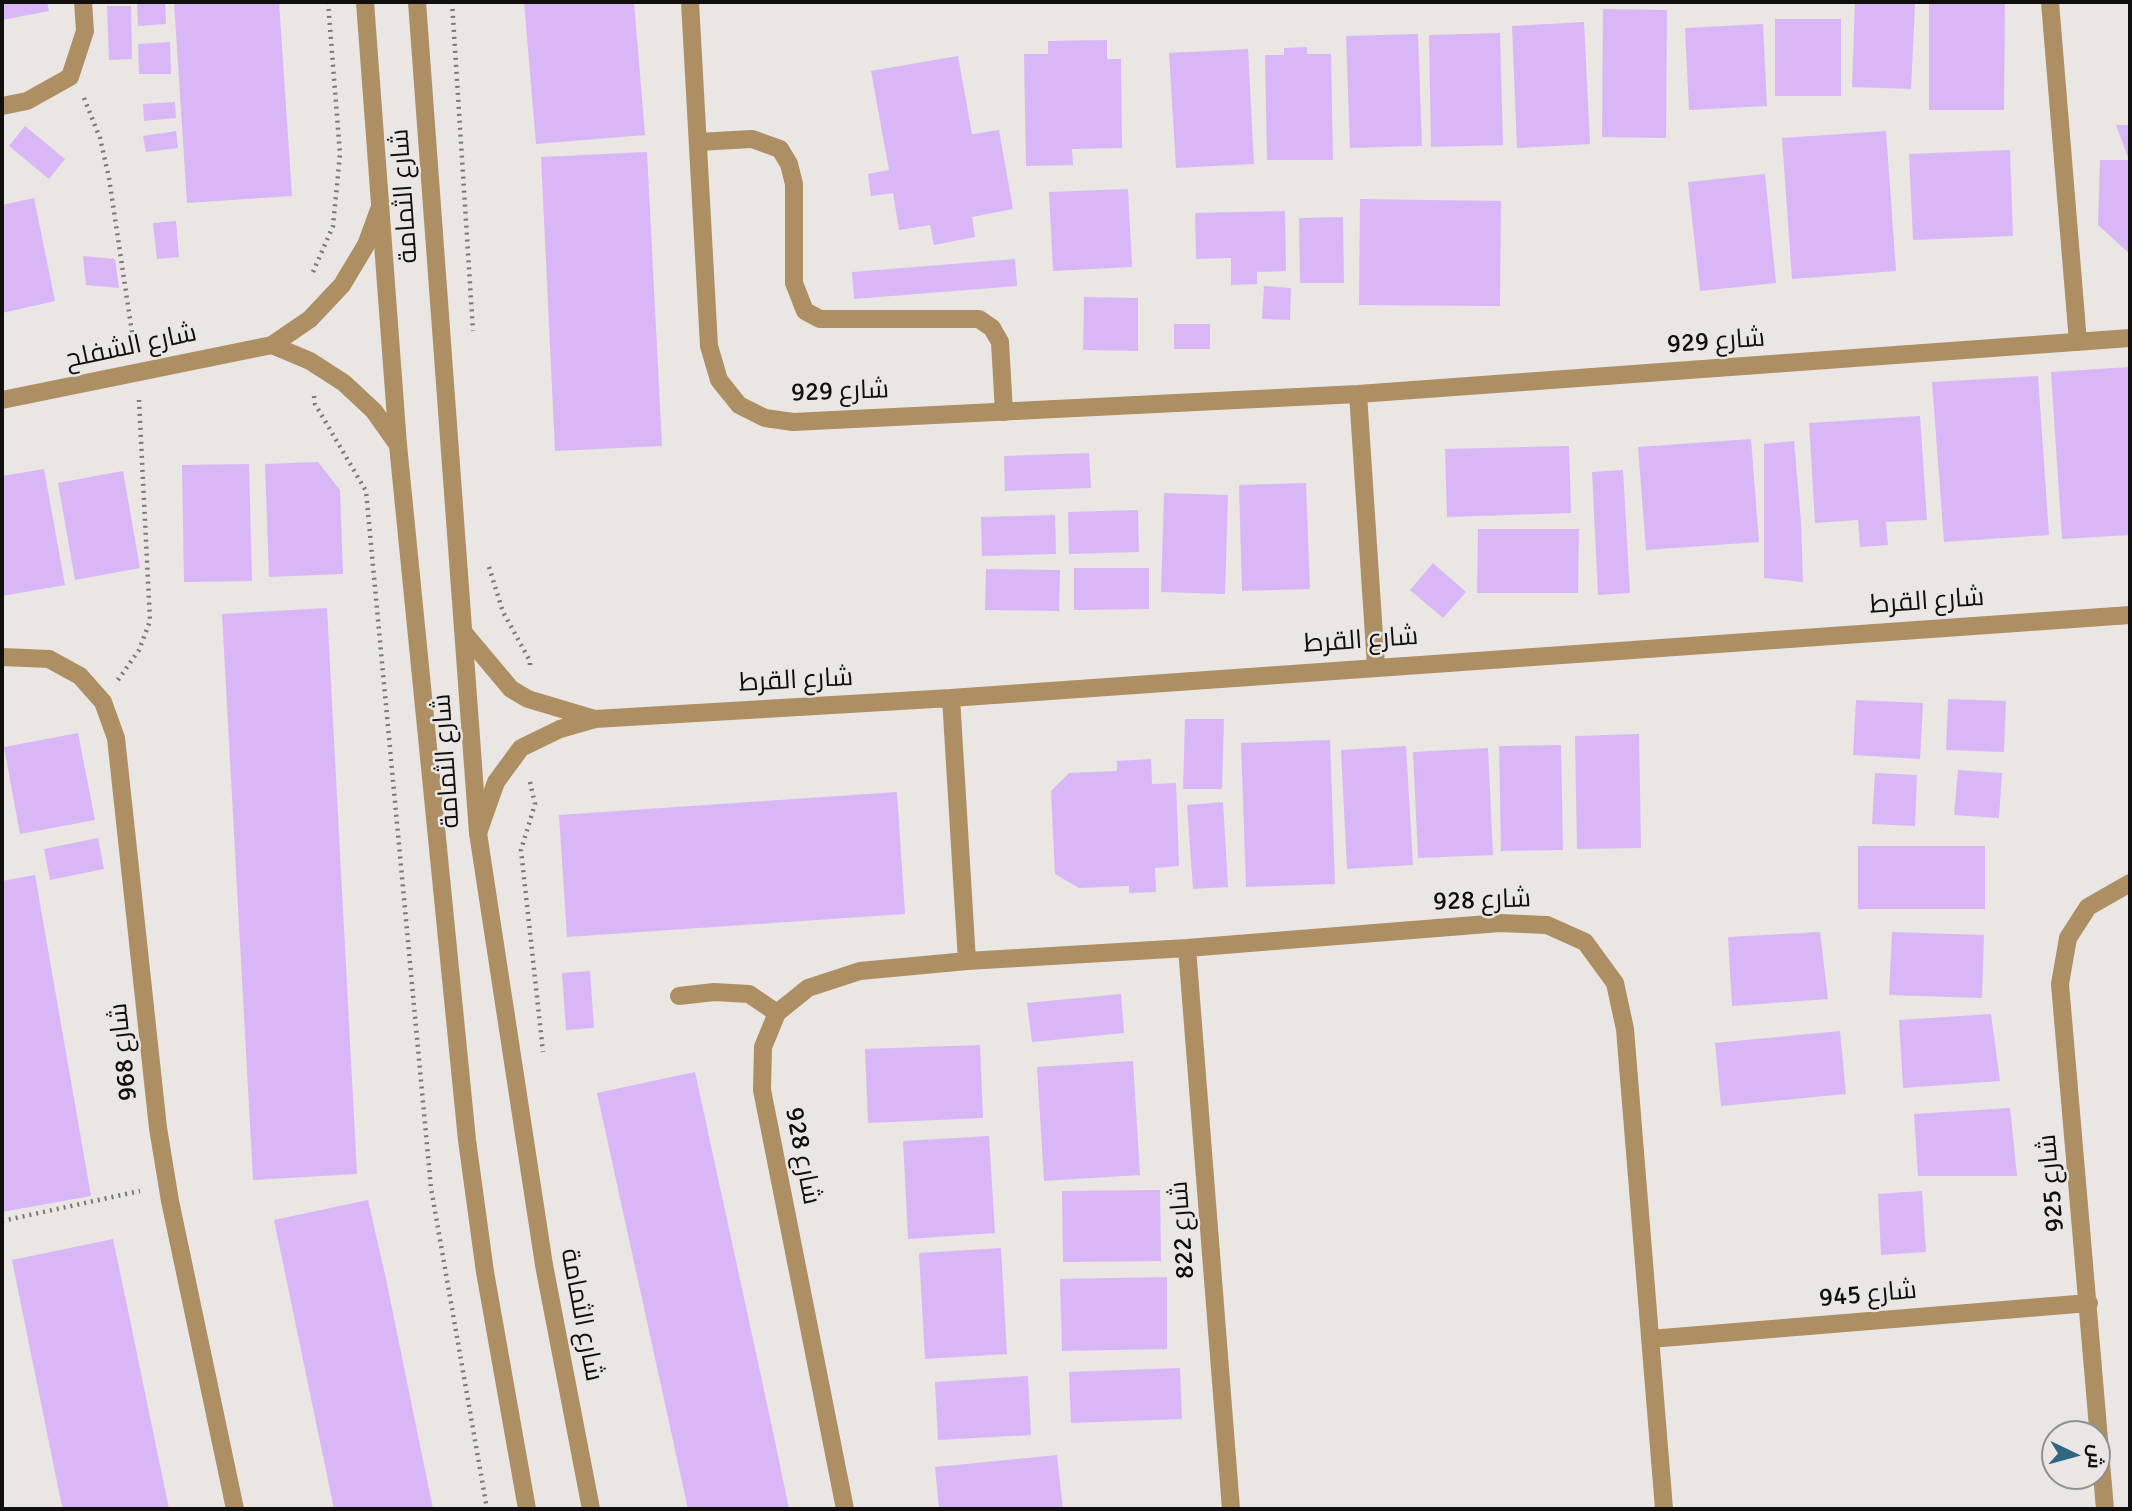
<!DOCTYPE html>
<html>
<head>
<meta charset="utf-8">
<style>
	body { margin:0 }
	#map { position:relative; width:2132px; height:1511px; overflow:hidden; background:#e9e6e3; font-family:Signika,Cairo,sans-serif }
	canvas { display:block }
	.frame { position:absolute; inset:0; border:4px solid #100f0e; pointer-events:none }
	.north { position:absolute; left:2041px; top:1420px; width:70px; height:70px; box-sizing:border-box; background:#e9e6e3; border:2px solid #92908e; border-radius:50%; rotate:95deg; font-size:19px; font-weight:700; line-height:28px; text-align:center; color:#100f0e }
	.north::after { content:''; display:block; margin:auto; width:24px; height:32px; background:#326582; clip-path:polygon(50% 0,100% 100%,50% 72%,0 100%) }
</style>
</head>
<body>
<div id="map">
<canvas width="2132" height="1511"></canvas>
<div class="frame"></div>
<div class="north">ش</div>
</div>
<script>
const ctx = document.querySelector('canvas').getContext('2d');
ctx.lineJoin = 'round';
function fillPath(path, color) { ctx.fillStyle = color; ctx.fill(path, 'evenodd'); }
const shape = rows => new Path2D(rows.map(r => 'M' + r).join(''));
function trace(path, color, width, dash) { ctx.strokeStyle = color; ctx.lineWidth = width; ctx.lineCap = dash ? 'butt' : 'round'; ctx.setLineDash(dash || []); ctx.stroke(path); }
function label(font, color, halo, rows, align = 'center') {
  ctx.font = font + ' Signika,Cairo,sans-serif'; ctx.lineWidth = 5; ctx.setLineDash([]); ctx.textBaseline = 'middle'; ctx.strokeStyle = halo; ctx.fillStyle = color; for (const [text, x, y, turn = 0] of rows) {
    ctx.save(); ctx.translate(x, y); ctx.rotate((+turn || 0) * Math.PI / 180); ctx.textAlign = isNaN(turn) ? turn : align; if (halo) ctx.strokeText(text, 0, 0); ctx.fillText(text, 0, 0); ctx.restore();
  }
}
const building = shape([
	[2,2,47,2,49,11,2,20],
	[137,2,165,2,166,24,138,26],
	[174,2,279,2,292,196,187,203],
	[524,2,634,2,645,135,536,144],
	[1855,2,1915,4,1911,89,1852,87],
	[1929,2,2005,2,2004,110,1929,110],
	[107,6,131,6,132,59,109,60],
	[1603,9,1667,10,1666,138,1602,137],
	[1775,19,1841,19,1841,96,1775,96],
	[1584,22,1590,144,1517,148,1512,26],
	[1763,24,1767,106,1689,110,1685,28],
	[1500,33,1503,145,1431,147,1429,35],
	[1418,34,1422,146,1350,148,1346,36],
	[1107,40,1107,59,1121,59,1122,148,1072,149,1073,165,1026,166,1024,54,1048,54,1048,41],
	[170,42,171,74,139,74,138,44],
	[1307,47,1307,54,1331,54,1333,160,1267,160,1265,55,1284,55,1284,48],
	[1248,49,1254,164,1176,168,1169,53],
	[958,56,972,134,999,130,1013,209,972,217,975,237,934,245,930,225,899,230,893,193,871,196,868,174,889,170,871,71],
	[175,102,176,118,144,121,143,104],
	[2116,125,2130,125,2130,254,2098,225,2100,160,2129,160],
	[25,126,65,159,49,179,9,146],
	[176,131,178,148,146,152,143,136],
	[1886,131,1896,271,1792,279,1782,138],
	[2010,150,2013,236,1913,240,1909,154],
	[647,152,662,446,555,451,541,157],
	[1765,174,1776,283,1700,291,1688,182],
	[1128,189,1132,267,1053,271,1049,192],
	[34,198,55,301,2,313,2,205],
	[1360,199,1501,201,1500,306,1359,305],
	[1285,211,1286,271,1257,272,1257,284,1231,285,1231,258,1196,259,1195,213],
	[1343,217,1344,283,1300,283,1299,218],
	[176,221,179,257,157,259,153,223],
	[83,256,115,259,119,288,86,285],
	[1015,259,1017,286,854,299,852,272],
	[1264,286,1291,288,1290,320,1262,319],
	[1084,297,1138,298,1138,351,1083,350],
	[1174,324,1210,324,1210,349,1174,349],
	[2130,367,2130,535,2062,539,2051,372],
	[2038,376,2049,535,1944,542,1932,382],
	[1920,416,1927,520,1886,522,1888,545,1860,547,1858,520,1815,523,1809,423],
	[1751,439,1759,542,1646,550,1638,447],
	[1794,441,1801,522,1803,582,1764,578,1764,444],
	[1569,446,1571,513,1447,517,1445,449],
	[1089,453,1091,488,1005,491,1004,456],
	[318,462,340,490,343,574,269,577,265,464],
	[249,464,252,581,184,582,182,465],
	[44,469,65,585,2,596,2,476],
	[1623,470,1630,593,1598,595,1592,472],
	[123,471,140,568,75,580,58,483],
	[1306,483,1310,589,1242,591,1239,485],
	[1164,493,1228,495,1225,594,1161,592],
	[1138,510,1139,552,1069,554,1068,512],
	[1055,515,1056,554,982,556,981,517],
	[1478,529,1579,529,1578,593,1477,593],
	[1433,563,1466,592,1443,618,1410,590],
	[1074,568,1149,568,1149,609,1074,610],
	[986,569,1060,570,1059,611,985,610],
	[327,608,357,1174,253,1180,222,614],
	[1948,699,2006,701,2004,752,1946,750],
	[1856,700,1923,703,1920,759,1853,755],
	[1185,719,1224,719,1222,789,1183,789],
	[78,733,95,820,20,834,4,747],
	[1639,734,1641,848,1577,849,1575,736],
	[1330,740,1335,884,1246,887,1241,743],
	[1561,745,1563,850,1501,851,1499,746],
	[1406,746,1413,865,1347,869,1341,750],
	[1488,748,1493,855,1418,858,1413,752],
	[1151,759,1152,784,1176,783,1179,866,1155,868,1156,892,1129,893,1129,886,1079,888,1055,874,1051,791,1069,773,1117,771,1117,761],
	[1958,770,2002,773,1999,818,1954,815],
	[1875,773,1917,775,1915,826,1872,824],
	[897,792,905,914,567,937,559,815],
	[1223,802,1228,887,1193,889,1187,805],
	[98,838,104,869,50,880,44,849],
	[1858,846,1985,846,1985,909,1858,909],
	[35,875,91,1196,2,1212,2,881],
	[1820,932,1828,999,1732,1006,1728,937],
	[1892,932,1984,935,1982,998,1889,995],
	[590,971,594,1028,566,1030,562,973],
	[1121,994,1124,1033,1032,1042,1027,1003],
	[1991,1014,2000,1081,1903,1088,1899,1020],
	[1840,1031,1846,1094,1721,1106,1715,1043],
	[980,1045,983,1118,868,1123,865,1049],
	[1133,1061,1140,1175,1044,1181,1037,1067],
	[695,1072,772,1427,789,1509,688,1509,597,1093],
	[2010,1108,2017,1176,1918,1176,1914,1114],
	[989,1136,995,1233,908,1239,903,1141],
	[1160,1190,1161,1261,1063,1262,1062,1191],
	[1922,1191,1926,1252,1881,1255,1878,1194],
	[368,1200,386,1279,433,1509,334,1509,274,1220],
	[113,1239,130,1320,169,1509,63,1509,61,1502,12,1260],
	[1001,1248,1007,1354,925,1359,919,1253],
	[1167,1277,1167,1349,1062,1351,1060,1279],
	[1180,1368,1182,1419,1071,1423,1069,1372],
	[1028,1376,1031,1435,938,1440,935,1382],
	[1057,1455,1063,1509,939,1509,935,1467]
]);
const path = shape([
	[452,2,473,331],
	[84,98,100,138,109,178,134,346],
	[313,272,333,226,340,154,328,2],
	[314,396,315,404,366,491,431,1188,487,1509],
	[489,567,503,612,530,661,530,668],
	[118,680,139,650,150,621,139,400],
	[530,782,535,804,521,850,543,1052],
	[2,1221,140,1191]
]);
const service = shape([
	[698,142,752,139,780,149,789,164,794,184,794,283,805,311,820,319,979,319,992,328,1000,342,1004,412],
	[679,996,714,992,749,994,777,1013]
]);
const minor = shape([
	[690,2,709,346,719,380,739,405,765,418,793,422,1358,394,2130,338],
	[2050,2,2078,342],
	[2,106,27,101,70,77,85,31,83,2],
	[272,345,310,361,344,383,374,411,398,445],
	[1358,394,1376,666],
	[2,400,272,345,310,319,342,285,366,245,381,204],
	[464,633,511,689,528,699,595,719],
	[2,657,49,659,80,676,103,702,116,738,158,1128,170,1201,235,1509],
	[951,698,967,961],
	[478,833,496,782,521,748,560,729,595,719,951,698,2130,615],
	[1187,948,1231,1509],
	[1650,1339,2089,1303],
	[845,1509,762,1090,763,1047,777,1013,808,988,860,971,967,961,1187,948,1500,923,1547,925,1585,942,1615,983,1625,1029,1664,1509],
	[2105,1509,2060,984,2068,938,2088,907,2130,883]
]);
const tertiary = shape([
	[365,2,398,445,467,1140,485,1272,527,1509],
	[417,2,478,833,544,1265,591,1509]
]);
const streetNames = [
	["شارع الثمامة",405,196,-94],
	["شارع 929",1716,342,-4],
	["شارع الشفلح",131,347,-12],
	["شارع 929",840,392,-2],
	["شارع القرط",1927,602,-4],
	["شارع القرط",1361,641,-4],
	["شارع القرط",796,681,-3],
	["شارع الثمامة",447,761,-94],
	["شارع 928",1482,901,-2],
	["شارع 968",124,1052,-96],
	["شارع 928",802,1156,79],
	["شارع 925",2052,1183,-95],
	["شارع 822",1183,1230,-94],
	["شارع 945",1868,1295,-5],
	["شارع الثمامة",581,1315,79]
];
fillPath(building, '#d9b7f7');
trace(path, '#7a7876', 4.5, [2, 5]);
trace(service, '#ae8e63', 18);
trace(minor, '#ae8e63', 18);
trace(tertiary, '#ae8e63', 18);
label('26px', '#100f0e', '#e9e6e3', streetNames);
</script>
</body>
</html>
